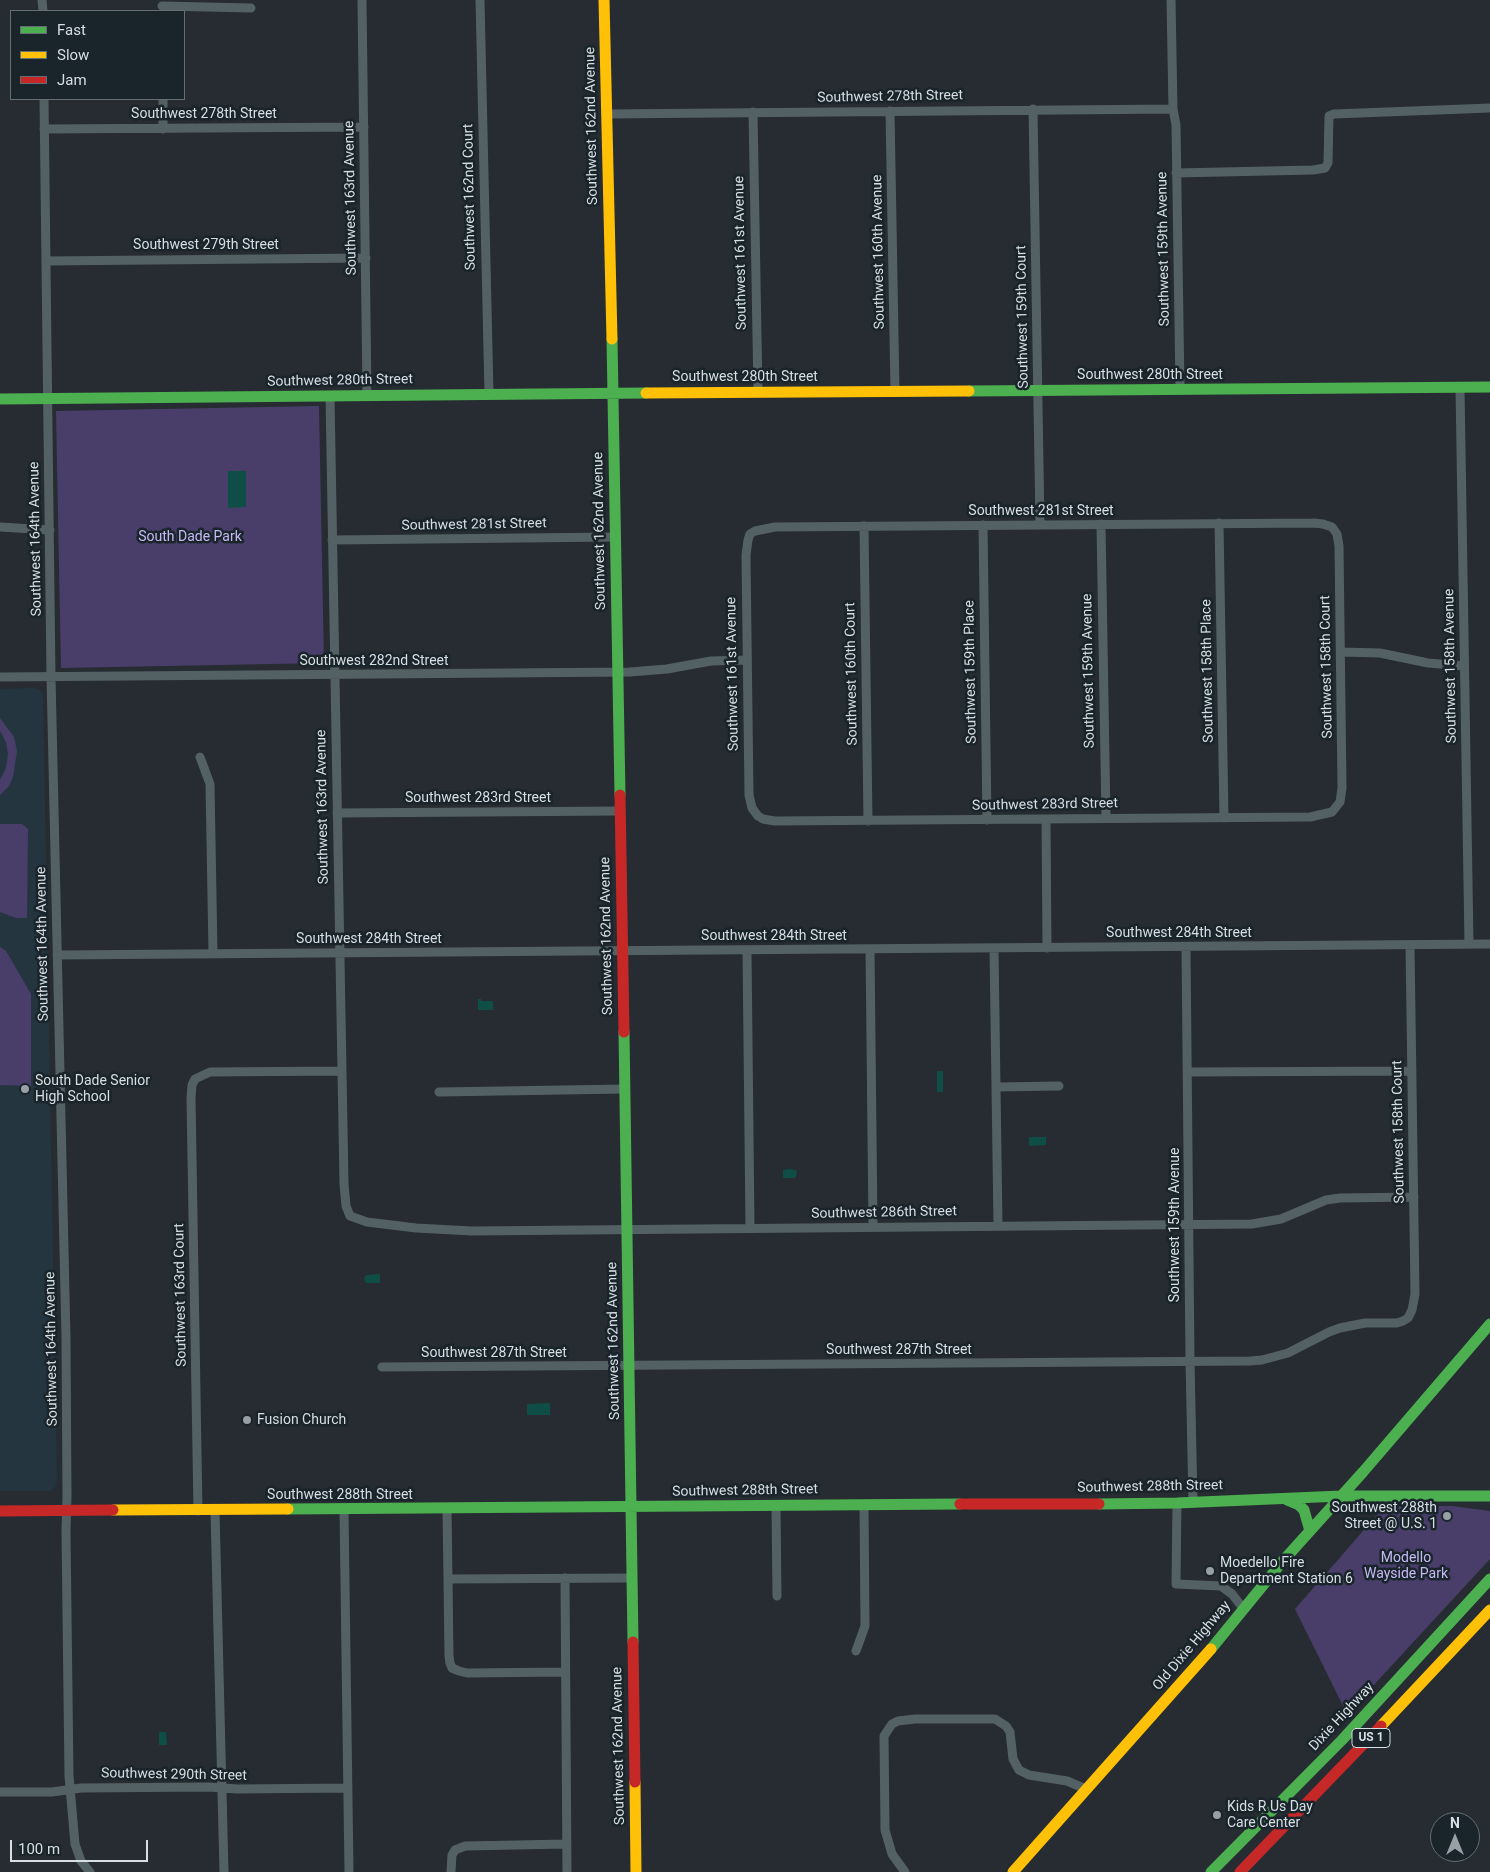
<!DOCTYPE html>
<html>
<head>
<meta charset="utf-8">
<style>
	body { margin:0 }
	#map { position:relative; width:1490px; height:1872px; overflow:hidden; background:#262c31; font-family:Roboto,sans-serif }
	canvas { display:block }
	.legend { position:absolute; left:10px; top:10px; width:175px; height:90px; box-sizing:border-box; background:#19242b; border:1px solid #656e75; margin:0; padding:6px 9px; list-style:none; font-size:15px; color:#d7dee4 }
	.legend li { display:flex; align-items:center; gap:10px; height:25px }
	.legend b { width:25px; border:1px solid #656e75 }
	.north { position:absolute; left:1430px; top:1812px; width:50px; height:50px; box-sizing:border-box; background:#19242b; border:1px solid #656e75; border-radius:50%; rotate:0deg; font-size:14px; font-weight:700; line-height:20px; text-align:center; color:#d7dee4 }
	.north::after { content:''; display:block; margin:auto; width:18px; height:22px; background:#99a0a5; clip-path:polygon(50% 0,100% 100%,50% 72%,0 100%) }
	.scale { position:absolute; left:10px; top:1840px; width:138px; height:22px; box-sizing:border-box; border:2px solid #d7dee4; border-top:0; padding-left:6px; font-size:15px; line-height:18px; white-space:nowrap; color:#d7dee4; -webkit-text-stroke:4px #19242b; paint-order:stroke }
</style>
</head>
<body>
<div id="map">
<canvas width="1490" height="1872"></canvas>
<ul class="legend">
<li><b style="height:6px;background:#4caf50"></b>Fast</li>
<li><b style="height:6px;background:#ffc107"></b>Slow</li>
<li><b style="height:6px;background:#c62828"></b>Jam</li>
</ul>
<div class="north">N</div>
<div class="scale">100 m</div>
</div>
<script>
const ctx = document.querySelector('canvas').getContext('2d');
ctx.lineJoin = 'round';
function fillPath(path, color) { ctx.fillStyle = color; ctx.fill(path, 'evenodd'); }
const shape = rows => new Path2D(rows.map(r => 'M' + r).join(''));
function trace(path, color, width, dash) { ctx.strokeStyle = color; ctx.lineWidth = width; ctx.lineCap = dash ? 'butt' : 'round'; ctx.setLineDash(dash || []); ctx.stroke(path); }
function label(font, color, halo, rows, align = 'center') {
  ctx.font = font + ' Roboto,sans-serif'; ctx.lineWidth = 5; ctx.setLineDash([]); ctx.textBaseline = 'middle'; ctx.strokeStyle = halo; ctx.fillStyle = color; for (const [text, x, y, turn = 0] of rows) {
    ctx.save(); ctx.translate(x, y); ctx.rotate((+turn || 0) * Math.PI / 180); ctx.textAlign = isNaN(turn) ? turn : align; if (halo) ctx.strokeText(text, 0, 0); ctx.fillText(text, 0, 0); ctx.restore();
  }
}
const built = shape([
	[34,688,40,690,43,696,57,1481,55,1488,50,1491,0,1491,0,689]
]);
const green = shape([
	[319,406,324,663,61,668,56,411],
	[0,718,14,737,17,751,13,777,9,786,0,795,0,780,6,768,8,754,6,742,0,731],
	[0,824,22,824,28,829,27,918,16,918,0,912],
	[0,947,6,951,31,994,31,1086,0,1085],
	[1386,1506,1452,1506,1490,1511,1490,1559,1347,1714,1295,1609,1377,1515]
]);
const water = shape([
	[228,471,246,471,246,507,228,508],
	[478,999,481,999,481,1001,493,1001,493,1010,478,1010],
	[937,1071,943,1071,943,1092,937,1092],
	[1029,1137,1046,1137,1046,1145,1029,1146],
	[789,1169,796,1170,797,1174,795,1178,783,1178,783,1170],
	[380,1274,380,1283,366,1283,364,1279,366,1275],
	[550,1403,550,1415,527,1415,527,1404],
	[159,1732,166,1732,167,1745,159,1745]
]);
const street = shape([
	[42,0,43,11],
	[362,0,367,396],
	[480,0,489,394],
	[1171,0,1173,109,1176,125,1180,389],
	[162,6,251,8],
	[44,99,51,677,66,1338,67,1497,66,1531,69,1776,75,1844,81,1861,90,1872],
	[163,99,163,129],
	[1033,109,1040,524],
	[890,111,895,392],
	[753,112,758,392],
	[606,114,1173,109],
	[44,129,364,127],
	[1176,173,1313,170,1325,168,1328,163,1329,116,1334,114,1490,108],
	[46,261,366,258],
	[1460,388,1469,944],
	[330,396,344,1184,346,1206,350,1216,367,1222,416,1228,472,1231,1252,1224,1281,1219,1326,1200,1340,1198,1414,1197],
	[1219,523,1224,818],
	[1314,523,1323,524,1332,527,1337,534,1339,546,1342,788,1340,802,1332,812,1310,817,775,821,763,819,758,816,752,808,749,795,746,555,748,540,750,534,755,531,775,527,1314,523],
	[1101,524,1106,818],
	[983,525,987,820],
	[864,526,868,821],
	[0,527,50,530],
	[332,540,616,537],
	[1341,652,1380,653,1428,663,1464,666],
	[0,677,630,672,667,669,711,661,747,660],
	[200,757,210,784,213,953],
	[337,813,620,811],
	[1046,819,1047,948],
	[1186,947,1190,1361,1193,1503],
	[994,948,998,1226],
	[870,949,873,1227],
	[747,950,750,1228],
	[57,955,1490,944],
	[1187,1072,1412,1071],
	[996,1087,1059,1086],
	[439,1092,625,1089],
	[382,1367,1250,1361,1262,1360,1288,1353,1329,1332,1340,1328,1365,1323,1397,1323,1403,1321,1408,1318,1412,1310,1415,1294,1410,945],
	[1177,1503,1176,1584,1221,1586,1232,1594,1243,1608],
	[776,1506,777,1596],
	[447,1509,448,1579,631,1578],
	[344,1510,349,1872],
	[198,1511,191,1098,192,1085,195,1079,210,1072,341,1071],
	[215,1511,224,1872],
	[565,1578,567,1872],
	[448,1579,449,1656,450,1663,452,1668,459,1671,467,1673,565,1672],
	[856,1651,865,1626,864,1505],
	[0,1792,52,1792,81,1788,209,1787,237,1789,348,1788],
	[451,1872,452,1855,455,1850,465,1846,567,1844],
	[905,1872,892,1854,885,1830,884,1736,892,1724,898,1721,915,1719,995,1719,1006,1726,1010,1732,1013,1759,1019,1770,1029,1775,1067,1781,1086,1789]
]);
const fast = shape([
	[612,339,620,795],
	[969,391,1490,387],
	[0,399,646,393],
	[624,1032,633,1642],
	[1287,1500,1299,1505,1304,1510,1310,1531],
	[1099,1504,1177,1503,1341,1496,1490,1496],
	[288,1509,960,1504],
	[1211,1649,1282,1562,1363,1472,1490,1324],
	[1211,1872,1342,1740,1490,1579]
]);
const slow = shape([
	[604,0,612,339],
	[646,393,969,391],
	[113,1510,288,1509],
	[1381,1726,1490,1610],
	[635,1782,636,1872],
	[1013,1872,1211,1649]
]);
const jam = shape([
	[620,795,624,1032],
	[960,1504,1099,1504],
	[0,1511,113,1510],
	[633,1642,635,1782],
	[1240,1872,1381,1726]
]);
const markers = [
	[25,1089,5,"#99a0a5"],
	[247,1420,5,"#99a0a5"],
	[1447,1516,5,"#99a0a5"],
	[1210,1571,5,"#99a0a5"],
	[1217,1815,5,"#99a0a5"]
];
const shields = [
	[1371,1738,38]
];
const shieldNames = [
	["US 1",1371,1738]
];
const streetNames = [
	["Southwest 278th Street",890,97,-1],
	["Southwest 278th Street",204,114],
	["Southwest 162nd Avenue",592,126,-91],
	["Southwest 162nd Court",470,197,-91],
	["Southwest 163rd Avenue",351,198,-91],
	["Southwest 279th Street",206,245],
	["Southwest 159th Avenue",1164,249,-91],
	["Southwest 160th Avenue",879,252,-91],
	["Southwest 161st Avenue",741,253,-91],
	["Southwest 159th Court",1023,317,-91],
	["Southwest 280th Street",1150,375],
	["Southwest 280th Street",745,377],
	["Southwest 280th Street",340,381,-1],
	["Southwest 281st Street",1041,511],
	["Southwest 281st Street",474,525,-1],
	["Southwest 162nd Avenue",600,531,-91],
	["Southwest 164th Avenue",36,539,-91],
	["Southwest 282nd Street",374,661],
	["Southwest 158th Avenue",1451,666,-91],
	["Southwest 158th Court",1327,667,-91],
	["Southwest 159th Avenue",1089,671,-91],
	["Southwest 158th Place",1208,671,-91],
	["Southwest 159th Place",971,672,-91],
	["Southwest 161st Avenue",733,674,-91],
	["Southwest 160th Court",852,674,-91],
	["Southwest 283rd Street",478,798],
	["Southwest 283rd Street",1045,805,-1],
	["Southwest 163rd Avenue",323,807,-91],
	["Southwest 284th Street",1179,933],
	["Southwest 162nd Avenue",607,936,-91],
	["Southwest 284th Street",774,936],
	["Southwest 284th Street",369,939],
	["Southwest 164th Avenue",43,944,-91],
	["Southwest 158th Court",1399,1132,-91],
	["Southwest 286th Street",884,1213,-1],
	["Southwest 159th Avenue",1175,1225,-90],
	["Southwest 163rd Court",181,1295,-91],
	["Southwest 162nd Avenue",614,1341,-91],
	["Southwest 164th Avenue",52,1349,-91],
	["Southwest 287th Street",899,1350],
	["Southwest 287th Street",494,1353],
	["Southwest 288th Street",1150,1487,-1],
	["Southwest 288th Street",745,1491,-1],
	["Southwest 288th Street",340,1495],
	["Old Dixie Highway",1192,1646,-50],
	["Dixie Highway",1342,1717,-47],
	["Southwest 162nd Avenue",619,1746,-91],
	["Southwest 290th Street",174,1775,1]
];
const parkNames = [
	["South Dade Park",190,537],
	["Modello",1406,1558],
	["Wayside Park",1406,1574]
];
const poiNames = [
	["South Dade Senior",35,1081],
	["High School",35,1097],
	["Fusion Church",257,1420],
	["Southwest 288th",1437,1508,"right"],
	["Street @ U.S. 1",1437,1524,"right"],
	["Moedello Fire",1220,1563],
	["Department Station 6",1220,1579],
	["Kids R Us Day",1227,1807],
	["Care Center",1227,1823]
];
fillPath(built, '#253540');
fillPath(green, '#493e6a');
fillPath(water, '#0f4e46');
trace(street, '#546164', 9);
trace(fast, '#4caf50', 11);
trace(slow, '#ffc107', 11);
trace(jam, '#c62828', 11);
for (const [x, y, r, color] of markers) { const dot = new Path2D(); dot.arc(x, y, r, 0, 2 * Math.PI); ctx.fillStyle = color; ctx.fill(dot); trace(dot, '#19242b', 2); }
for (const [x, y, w] of shields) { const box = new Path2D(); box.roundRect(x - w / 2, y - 9.5, w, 19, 4); ctx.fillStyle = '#19242b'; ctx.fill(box); trace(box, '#d7dee4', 1); }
label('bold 12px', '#d7dee4', null, shieldNames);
label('14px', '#d7dee4', '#19242b', streetNames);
label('14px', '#c6b9f4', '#19242b', parkNames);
label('14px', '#d7dee4', '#19242b', poiNames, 'left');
</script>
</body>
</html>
